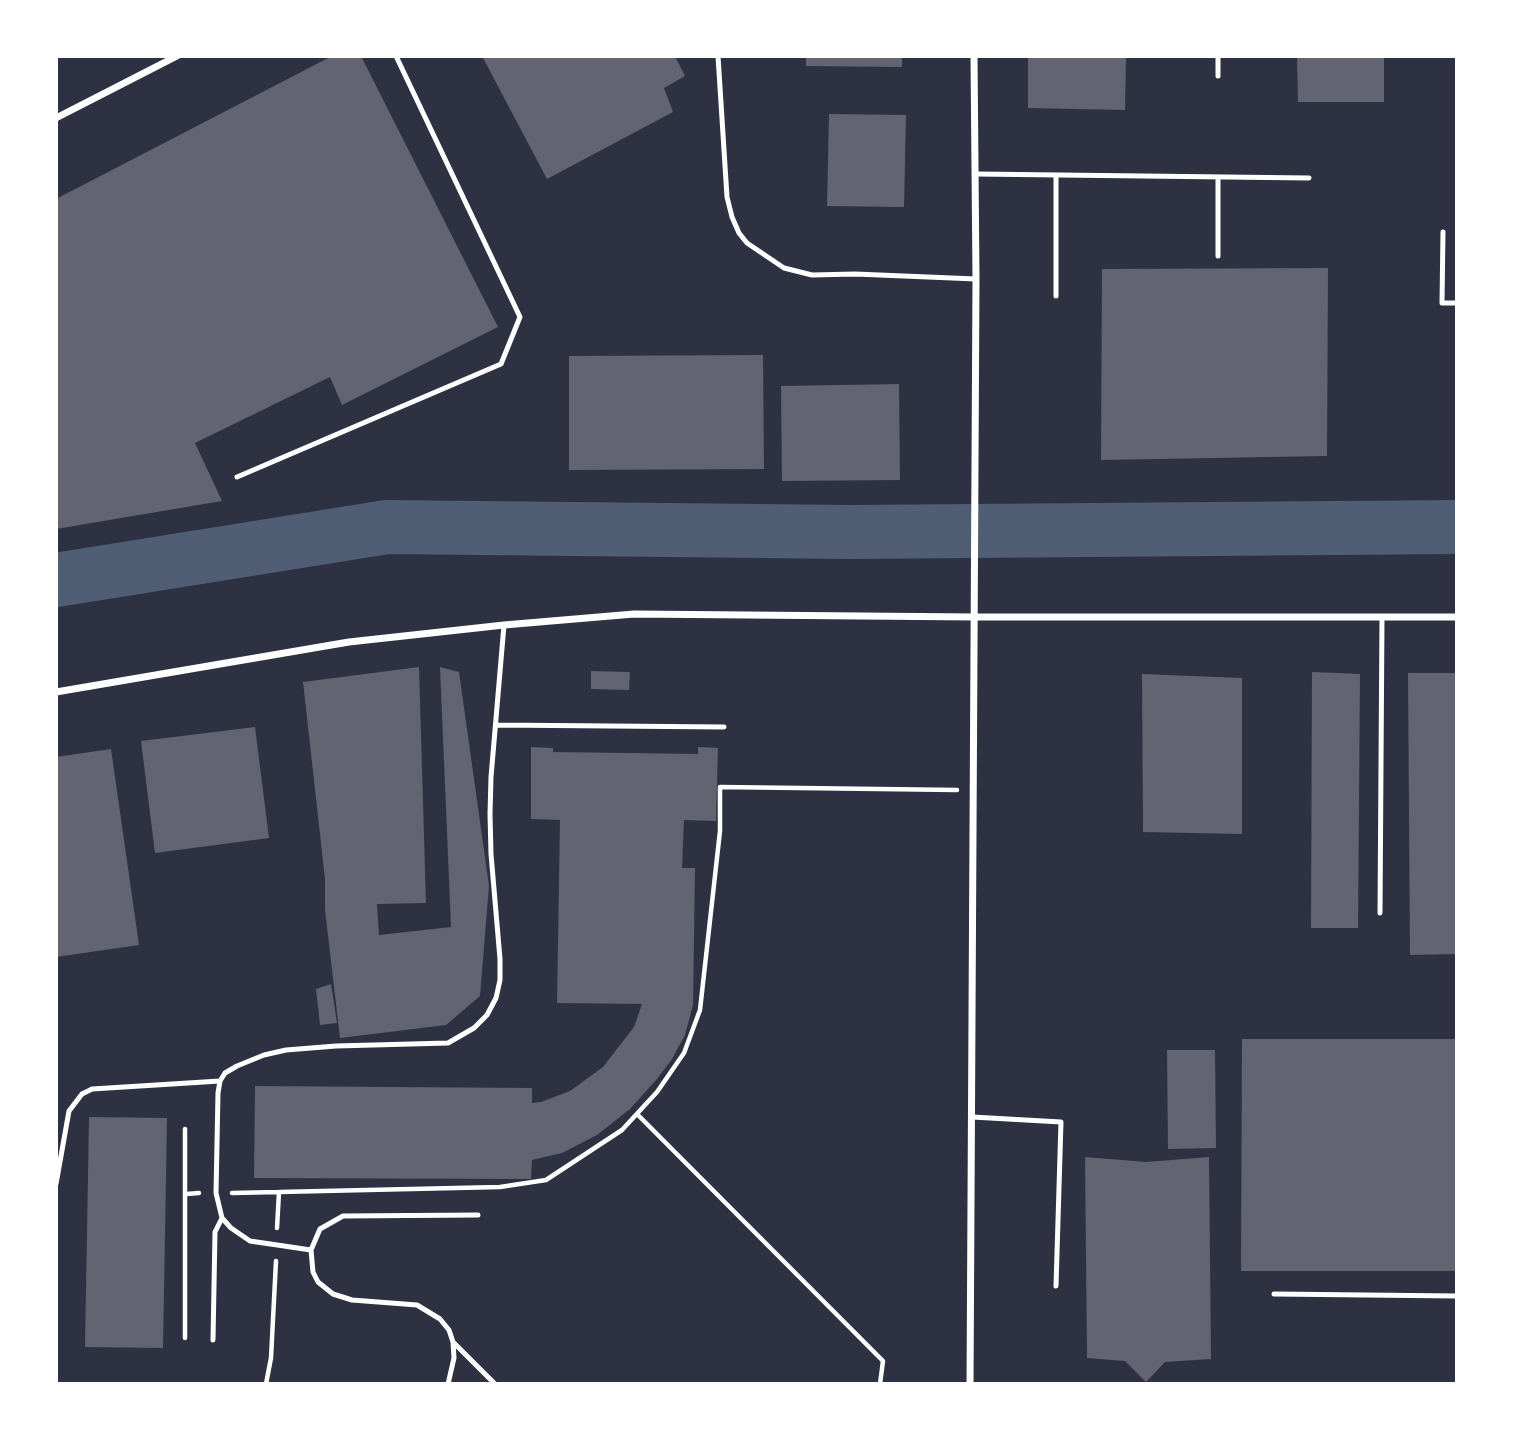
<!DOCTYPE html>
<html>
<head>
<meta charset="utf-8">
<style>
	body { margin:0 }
	#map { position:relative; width:1513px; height:1440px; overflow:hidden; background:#2d3142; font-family:"Nunito Sans",sans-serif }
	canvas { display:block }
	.frame { position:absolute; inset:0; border:58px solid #fff; pointer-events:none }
</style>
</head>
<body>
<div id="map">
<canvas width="1513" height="1440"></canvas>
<div class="frame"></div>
</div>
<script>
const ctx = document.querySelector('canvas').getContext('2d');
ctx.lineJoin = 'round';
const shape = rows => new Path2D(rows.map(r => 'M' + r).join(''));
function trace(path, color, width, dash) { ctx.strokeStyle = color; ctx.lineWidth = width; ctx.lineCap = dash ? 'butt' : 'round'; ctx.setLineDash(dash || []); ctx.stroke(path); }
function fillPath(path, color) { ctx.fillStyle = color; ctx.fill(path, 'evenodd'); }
const river = shape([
	[56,580,387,527,851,532,1457,527]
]);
const building = shape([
	[332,56,361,56,498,327,342,405,330,377,195,443,222,501,56,529,56,199],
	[482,56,675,56,685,76,664,88,673,112,547,179],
	[806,56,902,56,902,67,806,66],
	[1028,56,1126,56,1125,110,1028,108],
	[1297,56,1384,56,1384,102,1298,102],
	[829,114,906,115,904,207,827,206],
	[1328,268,1327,456,1101,460,1102,269],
	[763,355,764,469,569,470,569,356],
	[899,384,900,480,782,481,781,386],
	[419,667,426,903,377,904,379,935,451,927,440,667,459,672,489,886,480,996,446,1025,340,1038,325,910,325,879,303,682],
	[591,671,630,672,629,690,591,689],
	[1312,672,1360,674,1358,928,1311,928],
	[1408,673,1457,673,1457,954,1410,955],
	[1142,674,1242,678,1242,834,1143,832],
	[255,727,269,838,155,853,141,741],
	[531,747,553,748,553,752,698,754,698,747,718,748,716,821,684,820,682,868,695,868,693,1005,685,1035,672,1059,657,1079,630,1109,597,1135,562,1153,532,1160,531,1179,254,1178,255,1086,532,1088,532,1103,541,1102,570,1091,603,1067,634,1027,642,1004,557,1003,560,820,531,819],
	[111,749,139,945,56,957,56,757],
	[331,984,337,1023,320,1025,316,989],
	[1242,1039,1457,1039,1457,1271,1241,1271],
	[1167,1050,1215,1050,1216,1148,1168,1149],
	[89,1117,167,1118,163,1348,85,1347],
	[1085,1157,1146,1162,1209,1157,1211,1359,1165,1362,1146,1382,1125,1361,1087,1358]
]);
const path = shape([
	[637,1114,883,1361,880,1384],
	[185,1129,185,1338],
	[279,1192,500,1187,546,1180,622,1130,657,1092,684,1053,700,1010,720,831,720,787,957,790],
	[232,1193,279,1192,277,1228],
	[186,1194,199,1193],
	[266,1384,271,1358,276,1261]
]);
const service = shape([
	[718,56,727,197,732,217,739,233,747,243,784,268,812,275,855,274,976,279],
	[1218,56,1218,76],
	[976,174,1309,178],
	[1443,232,1442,303,1457,303],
	[1218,256,1218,177],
	[1056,296,1056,175],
	[237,477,501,364,520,317,396,56],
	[496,725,724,727],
	[1380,913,1382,617],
	[972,1117,1061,1122,1056,1286],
	[56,1184,69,1111,82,1094,92,1089,220,1081],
	[311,1250,250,1241,231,1228,222,1218,216,1193,218,1093,220,1081,225,1073,237,1066,264,1055,286,1050,336,1046,448,1043,474,1028,487,1015,496,998,500,980,500,959,491,854,490,814,491,777,504,625],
	[1274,1294,1457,1296],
	[213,1340,215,1232,222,1218],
	[453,1342,495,1384],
	[448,1384,454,1358,453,1342,449,1330,440,1319,417,1305,352,1300,333,1294,318,1282,313,1272,311,1250,320,1229,343,1216,478,1215]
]);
const minor = shape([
	[56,118,177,56],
	[56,692,349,642,504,625,634,614,975,617,1457,617],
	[970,1384,976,279,974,56]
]);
trace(river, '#4f5d75', 54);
fillPath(building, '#626471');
trace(path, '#fff', 4.5);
trace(service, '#fff', 5);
trace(minor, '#fff', 7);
</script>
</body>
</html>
